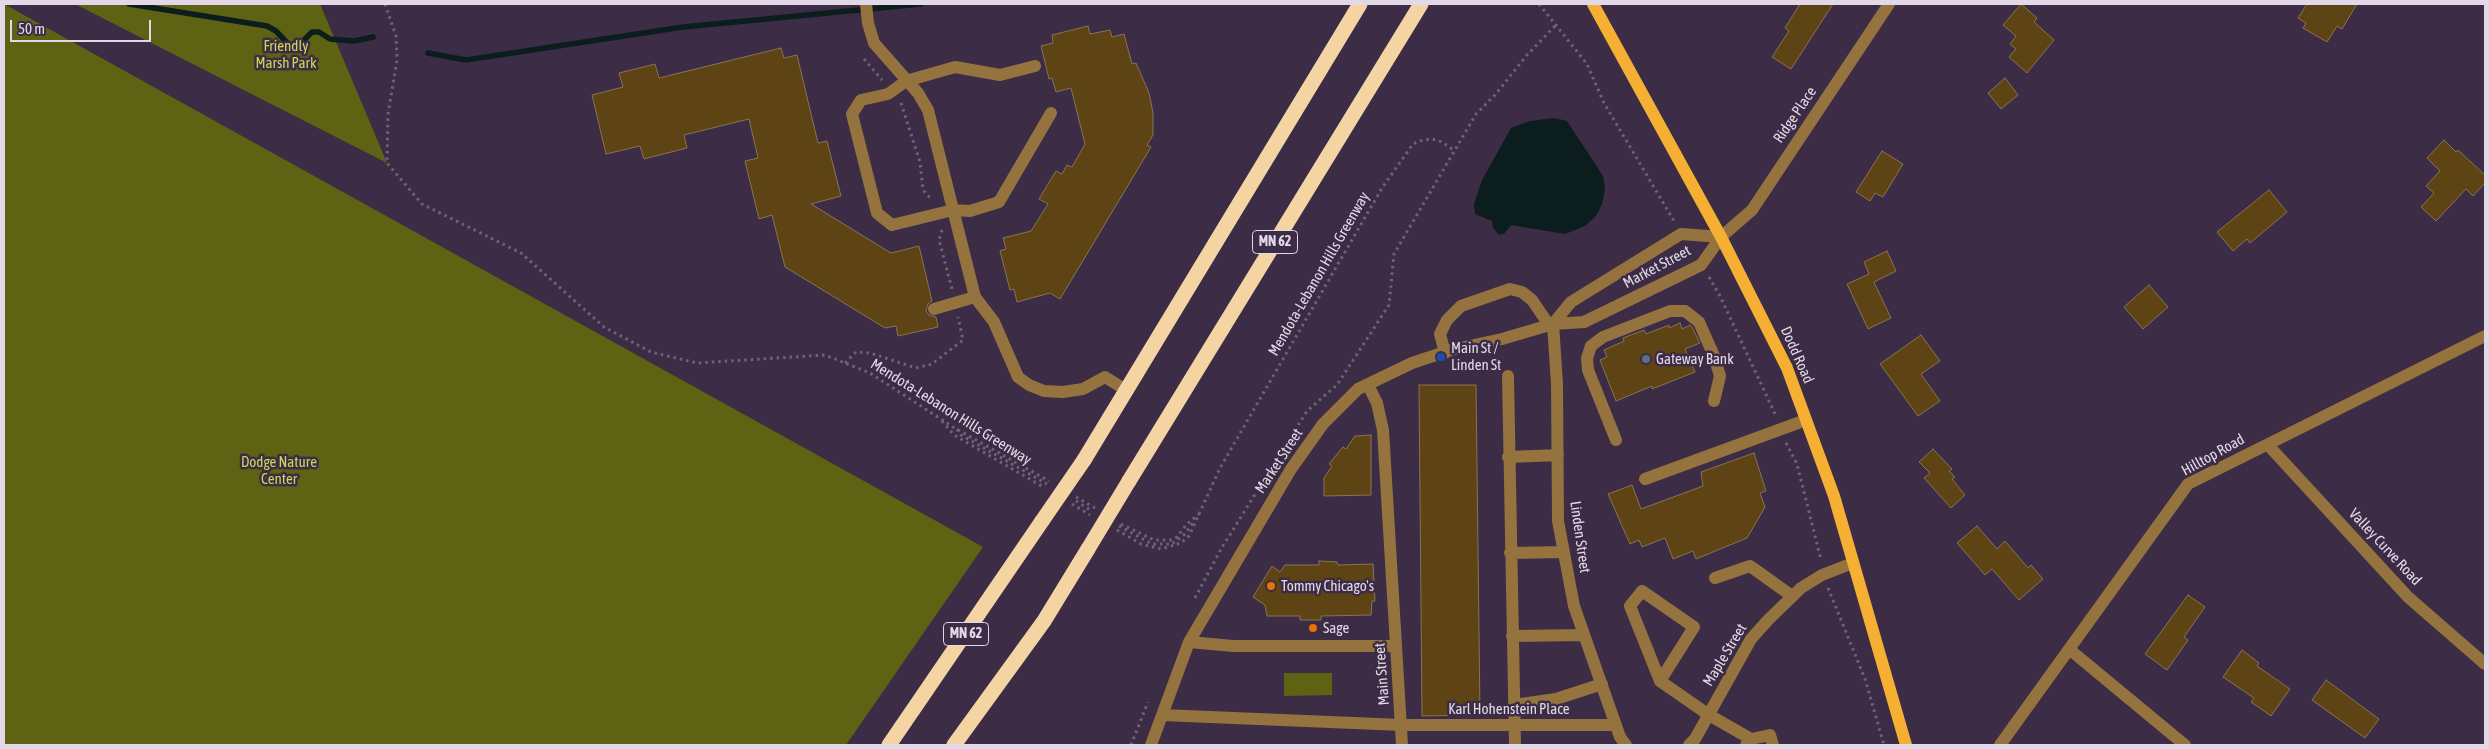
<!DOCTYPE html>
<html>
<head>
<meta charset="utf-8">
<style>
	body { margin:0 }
	#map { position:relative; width:2489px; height:749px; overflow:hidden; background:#3c2c45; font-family:"Asap Condensed",sans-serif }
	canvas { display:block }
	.frame { position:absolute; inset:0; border:5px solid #e2d8e8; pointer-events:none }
	.scale { position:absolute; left:10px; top:20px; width:141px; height:22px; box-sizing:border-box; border:2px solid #e2d8e8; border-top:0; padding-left:6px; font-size:15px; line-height:18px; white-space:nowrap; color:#e2d8e8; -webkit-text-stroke:4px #3c2c45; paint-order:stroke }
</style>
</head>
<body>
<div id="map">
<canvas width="2489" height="749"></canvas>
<div class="frame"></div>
<div class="scale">50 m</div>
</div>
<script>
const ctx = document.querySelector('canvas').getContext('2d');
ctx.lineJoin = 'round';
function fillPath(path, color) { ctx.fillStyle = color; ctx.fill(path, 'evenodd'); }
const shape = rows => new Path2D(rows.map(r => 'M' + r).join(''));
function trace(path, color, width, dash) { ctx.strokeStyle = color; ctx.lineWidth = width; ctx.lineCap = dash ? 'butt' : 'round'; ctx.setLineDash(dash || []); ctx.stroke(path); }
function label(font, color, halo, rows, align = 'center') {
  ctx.font = font + ' "Asap Condensed",sans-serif'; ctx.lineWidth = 5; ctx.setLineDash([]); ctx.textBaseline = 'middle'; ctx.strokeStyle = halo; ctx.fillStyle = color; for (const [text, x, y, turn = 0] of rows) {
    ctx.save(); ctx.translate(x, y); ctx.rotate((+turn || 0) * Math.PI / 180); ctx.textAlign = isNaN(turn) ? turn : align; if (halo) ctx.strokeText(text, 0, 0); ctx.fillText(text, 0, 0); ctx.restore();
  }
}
const green = shape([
	[4,4,983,547,846,745,4,745],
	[75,4,320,4,387,163],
	[1284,673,1332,673,1332,695,1284,696]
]);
const water = shape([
	[1554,118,1567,121,1603,176,1605,189,1602,204,1596,216,1585,226,1565,234,1511,225,1504,234,1499,235,1493,228,1492,221,1475,214,1474,204,1482,180,1511,128,1530,121]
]);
const stream = shape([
	[129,4,267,26,276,31,291,47,297,47,312,32,319,32,330,39,354,41,373,37],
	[428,53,466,60,683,27,921,4]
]);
const building = shape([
	[1800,4,1833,4,1791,69,1772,57,1789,31,1785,28,1800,4],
	[2021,4,2037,18,2034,22,2054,40,2027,73,2009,57,2016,49,2010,44,2016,36,2003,25,2021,4],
	[2307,4,2357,4,2342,29,2337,26,2327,42,2303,28,2306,23,2298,18,2307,4],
	[1088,26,1090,34,1110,30,1112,37,1124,34,1132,64,1136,63,1149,93,1153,113,1153,135,1147,145,1151,147,1060,299,1050,293,1017,302,1014,289,1010,290,1000,251,1006,249,1003,238,1031,231,1048,204,1039,199,1056,171,1062,174,1067,165,1072,167,1085,144,1071,88,1056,92,1052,78,1049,79,1041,46,1053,43,1052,35,1088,26],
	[781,48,784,58,797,55,818,143,827,141,841,196,811,204,891,253,919,246,932,301,928,304,926,311,929,315,936,317,938,327,898,336,896,326,885,328,785,267,772,215,759,219,745,161,758,158,749,119,684,135,687,148,644,159,640,146,606,154,592,95,623,87,619,73,655,64,659,78,781,48],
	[2005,78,2018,95,2001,109,1988,93,2005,78],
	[2444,140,2456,152,2458,150,2485,175,2485,183,2473,196,2466,189,2436,221,2421,207,2434,193,2426,186,2440,171,2427,158,2444,140],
	[1882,151,1903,164,1883,197,1875,193,1870,201,1856,192,1882,151],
	[2269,190,2287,212,2250,243,2247,239,2233,251,2217,232,2269,190],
	[1887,251,1896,271,1874,282,1891,318,1868,329,1847,284,1869,274,1864,262,1887,251],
	[2149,285,2168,307,2143,329,2124,307,2149,285],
	[1680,323,1682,329,1690,325,1692,327,1700,343,1685,349,1695,372,1652,389,1652,386,1616,401,1600,360,1607,357,1604,350,1624,341,1623,338,1644,330,1646,334,1669,325,1669,328,1680,323],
	[1921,335,1940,361,1921,374,1940,401,1918,416,1880,364,1921,335],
	[1419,385,1476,385,1480,715,1422,716,1419,385],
	[1371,435,1371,495,1324,496,1324,478,1332,466,1329,464,1343,447,1346,449,1355,436,1371,435],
	[1933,449,1952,469,1949,471,1955,477,1952,479,1965,495,1951,508,1924,478,1930,473,1919,462,1933,449],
	[1754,453,1766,491,1760,493,1765,507,1747,538,1696,559,1693,551,1673,559,1665,538,1642,547,1639,540,1630,544,1608,494,1632,485,1641,509,1703,486,1701,472,1754,453],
	[1977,526,1997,549,2005,541,2028,568,2031,565,2043,579,2019,600,1992,569,1985,575,1957,543,1977,526],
	[1319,561,1337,562,1338,565,1373,564,1375,601,1372,601,1371,615,1321,616,1321,620,1300,620,1300,616,1267,616,1265,605,1253,597,1272,566,1280,572,1285,565,1319,565,1319,561],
	[2188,595,2205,607,2184,637,2188,640,2167,670,2145,654,2188,595],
	[2242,650,2259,663,2257,666,2290,689,2271,716,2251,702,2254,698,2223,677,2242,650],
	[2326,680,2379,719,2365,738,2312,700,2326,680]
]);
const path = shape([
	[385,4,396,36,397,60,388,114,387,163,422,204,521,253,604,327,651,352,697,363,825,355,870,373,953,427,1049,481],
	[1539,4,1587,64,1604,103,1674,221],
	[864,59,882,80],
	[901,103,920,162,923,190,931,199],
	[942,230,939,240,952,289],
	[1709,277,1720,296,1776,416],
	[845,363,856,352,870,353,916,368,932,364,963,340,958,317],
	[942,421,954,435,1045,488],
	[957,429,961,435,1047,484],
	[1786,443,1797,464,1821,560],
	[1076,497,1095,508],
	[1076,501,1092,511],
	[1072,504,1090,515],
	[1121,524,1154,540,1171,540,1177,537,1187,524,1200,513],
	[1119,526,1152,544,1172,544,1185,534,1195,520],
	[1117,530,1141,544,1161,549,1181,543,1189,536,1220,468,1382,188,1413,144,1423,140,1432,139,1442,142,1455,151],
	[1828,588,1865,679,1884,745],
	[1195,598,1221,549,1307,411,1337,385,1389,305,1394,254,1476,114,1495,95,1527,55,1557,24],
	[1131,745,1148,702]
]);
const minor = shape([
	[866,4,868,23,874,43,918,93,928,110,975,297,994,322,1018,377,1029,385,1044,391,1063,392,1083,389,1105,377,1126,390],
	[1035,66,1000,75,955,67,906,81,888,94,861,100,852,114,877,213,892,225,953,210,970,211,999,202,1051,113],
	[934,309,975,297],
	[1553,324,1557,384,1558,521,1574,606,1620,737,1626,745],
	[1553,324,1571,302,1681,234,1721,237],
	[1445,353,1440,334,1447,320,1461,306,1510,289,1522,292,1532,300,1549,325],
	[1508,376,1515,745],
	[1368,385,1377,403,1383,430,1402,745],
	[1616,440,1588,370,1587,358,1591,346,1603,337,1670,311,1685,311,1699,322,1714,356,1720,376,1714,401],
	[2268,445,2408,597,2485,664],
	[1508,457,1558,455],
	[1645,479,1806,420],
	[1510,553,1564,552],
	[1715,578,1750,566,1792,596],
	[1512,636,1584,635],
	[1189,642,1233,646,1396,646],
	[2069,649,2185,745],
	[1660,681,1694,627,1642,591,1630,606,1660,681,1709,715,1751,739],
	[1514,705,1556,699,1602,684],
	[1162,715,1402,725,1616,725],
	[1151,745,1189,642,1291,469,1323,424,1358,389,1412,363,1451,350,1502,339,1553,324,1584,322,1701,265,1721,237,1752,210,1889,4],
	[1689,745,1695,739,1751,639,1768,620,1801,588,1822,575,1853,563],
	[1746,745,1751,739,1770,735,1773,745],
	[2000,745,2188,484,2485,336]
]);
const major = shape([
	[1593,4,1721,237,1787,368,1834,496,1906,745]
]);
const highway = shape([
	[1084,460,1360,4],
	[1129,481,1421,4],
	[889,745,1042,521],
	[954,745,1044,621,1088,549]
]);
const highwayBridge = shape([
	[1042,521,1084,460],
	[1088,549,1129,481]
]);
const markers = [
	[1441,357,5,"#1a4fb4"],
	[1646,359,5,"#5c6f8a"],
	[1271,586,5,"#e8710a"],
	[1313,628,5,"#e8710a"]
];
const shields = [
	[1275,242,45],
	[966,634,45]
];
const shieldNames = [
	["MN 62",1275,242],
	["MN 62",966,634]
];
const parkNames = [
	["Friendly",286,46],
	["Marsh Park",286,63],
	["Dodge Nature",279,462],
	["Center",279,479]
];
const streetNames = [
	["Ridge Place",1795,115,-56],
	["Market Street",1657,267,-28],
	["Mendota-Lebanon Hills Greenway",1319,274,-60],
	["Dodd Road",1797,355,66],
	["Mendota-Lebanon Hills Greenway",951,412,32],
	["Hilltop Road",2213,455,-29],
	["Market Street",1279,461,-57],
	["Linden Street",1580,537,82],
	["Valley Curve Road",2385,547,47],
	["Maple Street",1725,655,-59],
	["Main Street",1382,674,-94],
	["Karl Hohenstein Place",1509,709]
];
const poiNames = [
	["Main St /",1451,348],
	["Linden St",1451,365],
	["Gateway Bank",1656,359],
	["Tommy Chicago's",1281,586],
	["Sage",1323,628]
];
fillPath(green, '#5e6313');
fillPath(water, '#0b1d1d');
trace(stream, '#0b1d1d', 5.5);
fillPath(building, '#5e4414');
trace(building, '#877456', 1);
trace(path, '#706278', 3, [2.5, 4]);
trace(minor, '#94733f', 12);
trace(major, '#f5af32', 12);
trace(highway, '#f5d4a4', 15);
trace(highwayBridge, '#f5d4a4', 15);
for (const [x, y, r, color] of markers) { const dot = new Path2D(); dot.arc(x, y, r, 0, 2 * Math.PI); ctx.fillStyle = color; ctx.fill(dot); trace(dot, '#3c2c45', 2); }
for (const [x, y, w] of shields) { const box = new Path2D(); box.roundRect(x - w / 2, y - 11.5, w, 23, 4); ctx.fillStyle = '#3c2c45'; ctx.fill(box); trace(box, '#e2d8e8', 1); }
label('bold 14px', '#e2d8e8', null, shieldNames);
label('15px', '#cdd656', '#3c2c45', parkNames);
label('15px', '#e2d8e8', '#3c2c45', streetNames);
label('15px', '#e2d8e8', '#3c2c45', poiNames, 'left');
</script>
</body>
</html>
